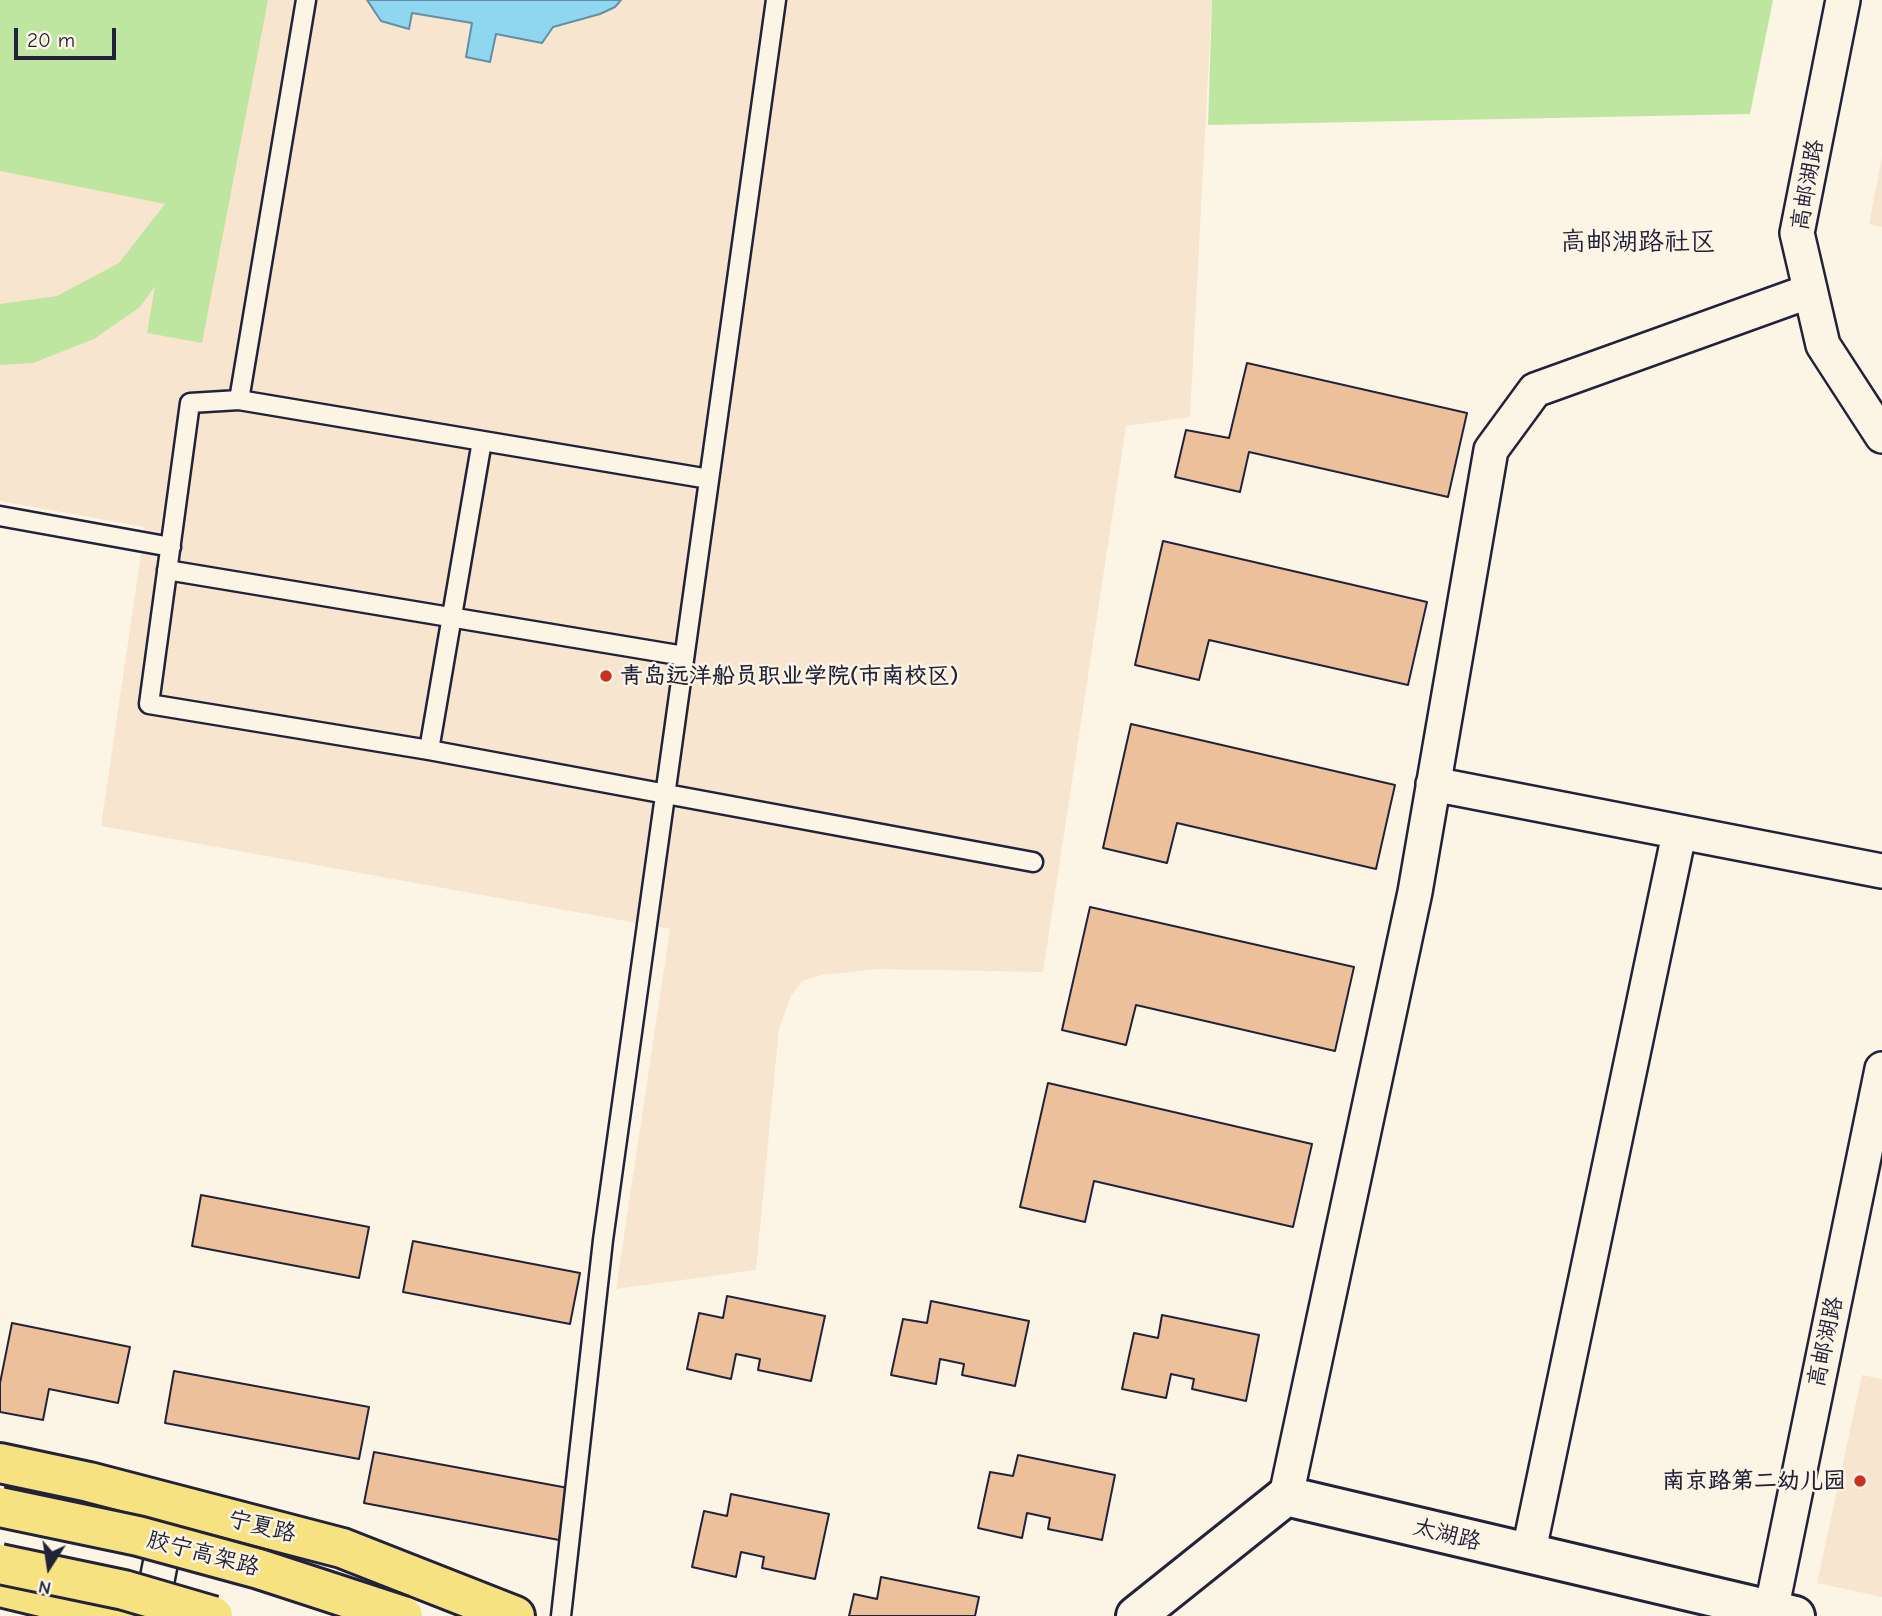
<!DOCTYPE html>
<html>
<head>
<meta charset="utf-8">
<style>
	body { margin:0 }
	#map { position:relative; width:1882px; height:1616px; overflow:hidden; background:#fcf5e5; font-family:"Comic Neue",sans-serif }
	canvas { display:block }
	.north { position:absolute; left:14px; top:1532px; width:70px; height:70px; -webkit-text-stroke:5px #fcf5e5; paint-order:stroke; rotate:192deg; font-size:19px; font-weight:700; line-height:28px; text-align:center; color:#22223b }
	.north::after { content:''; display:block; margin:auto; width:24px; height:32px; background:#22223b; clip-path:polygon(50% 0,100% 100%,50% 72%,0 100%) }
	.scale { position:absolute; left:14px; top:28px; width:102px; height:32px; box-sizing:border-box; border:4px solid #22223b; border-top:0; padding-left:9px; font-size:21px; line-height:24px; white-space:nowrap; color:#22223b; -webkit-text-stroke:5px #fcf5e5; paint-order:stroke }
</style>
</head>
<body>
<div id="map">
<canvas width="1882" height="1616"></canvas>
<div class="north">N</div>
<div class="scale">20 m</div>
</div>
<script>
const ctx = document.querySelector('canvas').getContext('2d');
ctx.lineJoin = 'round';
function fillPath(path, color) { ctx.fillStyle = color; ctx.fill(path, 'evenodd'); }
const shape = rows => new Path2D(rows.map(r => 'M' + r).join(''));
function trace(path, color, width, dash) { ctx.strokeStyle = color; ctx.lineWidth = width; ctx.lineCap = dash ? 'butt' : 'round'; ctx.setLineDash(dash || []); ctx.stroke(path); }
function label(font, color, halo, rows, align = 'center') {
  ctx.font = font + ' "Comic Neue","LXGW WenKai TC",sans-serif'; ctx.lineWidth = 5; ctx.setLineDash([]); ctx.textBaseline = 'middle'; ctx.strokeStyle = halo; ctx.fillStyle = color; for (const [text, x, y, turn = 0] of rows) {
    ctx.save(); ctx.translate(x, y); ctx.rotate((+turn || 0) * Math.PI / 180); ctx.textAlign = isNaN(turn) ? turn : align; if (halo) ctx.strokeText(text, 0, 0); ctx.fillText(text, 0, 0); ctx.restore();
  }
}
const built = shape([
	[0,0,1212,0,1190,417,1126,426,1043,972,879,969,821,975,802,981,791,996,779,1028,756,1270,616,1289,670,929,101,826,145,527,0,501],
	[1882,157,1882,227,1869,224],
	[1862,1375,1882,1379,1882,1597,1817,1583]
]);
const green = shape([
	[0,0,268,0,202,343,147,333,155,286,140,307,94,339,33,363,0,365,0,304,57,296,119,263,165,204,0,171],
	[1212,0,1773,0,1750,114,1208,125]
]);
const water = shape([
	[367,0,621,0,615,7,600,14,553,27,542,43,496,34,490,62,466,57,472,23,412,13,409,29,381,21,367,0]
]);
const building = shape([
	[1247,363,1467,413,1448,497,1249,452,1240,492,1175,477,1186,430,1229,438,1247,363],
	[1163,541,1427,602,1408,685,1209,640,1199,680,1135,665,1163,541],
	[1131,724,1395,785,1376,869,1177,823,1167,863,1103,848,1131,724],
	[1090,907,1354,967,1335,1051,1136,1005,1126,1045,1062,1030,1090,907],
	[1048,1083,1312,1144,1293,1227,1094,1181,1085,1222,1020,1207,1048,1083],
	[201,1195,369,1227,359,1278,192,1246,201,1195],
	[413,1241,580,1273,570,1324,403,1292,413,1241],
	[727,1296,825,1316,811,1381,758,1370,760,1359,736,1354,731,1379,687,1369,699,1313,723,1318,727,1296],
	[931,1301,1029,1321,1015,1386,962,1375,964,1364,940,1359,936,1384,891,1375,903,1319,927,1323,931,1301],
	[1162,1315,1259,1335,1246,1401,1192,1389,1194,1379,1171,1374,1166,1398,1122,1389,1134,1333,1158,1338,1162,1315],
	[12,1323,130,1347,118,1403,49,1389,43,1420,0,1412,0,1383,12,1323],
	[174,1371,369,1407,359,1459,165,1423,174,1371],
	[374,1452,568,1488,559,1540,364,1503,374,1452],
	[1018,1455,1115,1475,1102,1540,1048,1529,1050,1518,1027,1513,1022,1538,978,1528,990,1472,1013,1476,1018,1455],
	[731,1494,829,1514,815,1579,762,1568,764,1557,741,1552,736,1577,692,1567,704,1511,727,1516,731,1494],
	[881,1577,979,1597,975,1616,849,1616,854,1594,877,1599,881,1577]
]);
const lane = shape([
	[306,0,239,400,709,479],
	[239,400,190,403,149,704,429,750,1033,862],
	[0,516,171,547],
	[167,570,684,656],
	[429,750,482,441],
	[561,1616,603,1240,776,0]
]);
const street = shape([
	[1843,0,1797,233,1823,345,1882,436],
	[1433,784,1882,871],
	[1286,1496,1415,892,1491,450,1535,390,1810,291],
	[1528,1555,1679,834],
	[150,1616,172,1504],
	[1770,1616,1882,1069]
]);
const secondary = shape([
	[1136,1616,1286,1496,1795,1616]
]);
const primary = shape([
	[0,1463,89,1482,342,1548,515,1616],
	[0,1587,122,1616]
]);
const highwayBridge = shape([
	[0,1507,138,1536,259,1569,403,1616],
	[0,1564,124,1590,213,1616]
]);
const markers = [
	[606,676,7,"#c8321e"],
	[1860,1481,7,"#c8321e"]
];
const streetNames = [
	["高邮湖路",1808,185,-80],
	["高邮湖路",1826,1342,-78],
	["宁夏路",262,1527,14],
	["太湖路",1447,1535,14],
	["胶宁高架路",203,1554,15]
];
const poiNames = [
	["青岛远洋船员职业学院(市南校区)",620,676],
	["南京路第二幼儿园",1846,1481,"right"]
];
const quarterNames = [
	["高邮湖路社区",1638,243]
];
fillPath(built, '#f7e5cf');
fillPath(green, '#bfe6a0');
fillPath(water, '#8ed7ef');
trace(water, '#638fa7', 2);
fillPath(building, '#ebc09b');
trace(building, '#22223b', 2);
trace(lane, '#22223b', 23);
trace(street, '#22223b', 38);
trace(secondary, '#22223b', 44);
trace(primary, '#22223b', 44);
trace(lane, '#fcf5e5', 18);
trace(street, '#fcf5e5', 33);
trace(secondary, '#fcf5e5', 38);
trace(primary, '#f7e281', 38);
trace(highwayBridge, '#22223b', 44, []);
trace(highwayBridge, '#f7e281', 38);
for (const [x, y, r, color] of markers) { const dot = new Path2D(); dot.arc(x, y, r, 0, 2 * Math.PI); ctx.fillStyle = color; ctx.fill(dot); trace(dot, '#fcf5e5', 2.5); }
label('23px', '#22223b', '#fcf5e5', streetNames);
label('bold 23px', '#22223b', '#fcf5e5', poiNames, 'left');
label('26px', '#22223b', '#fcf5e5', quarterNames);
</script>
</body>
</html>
